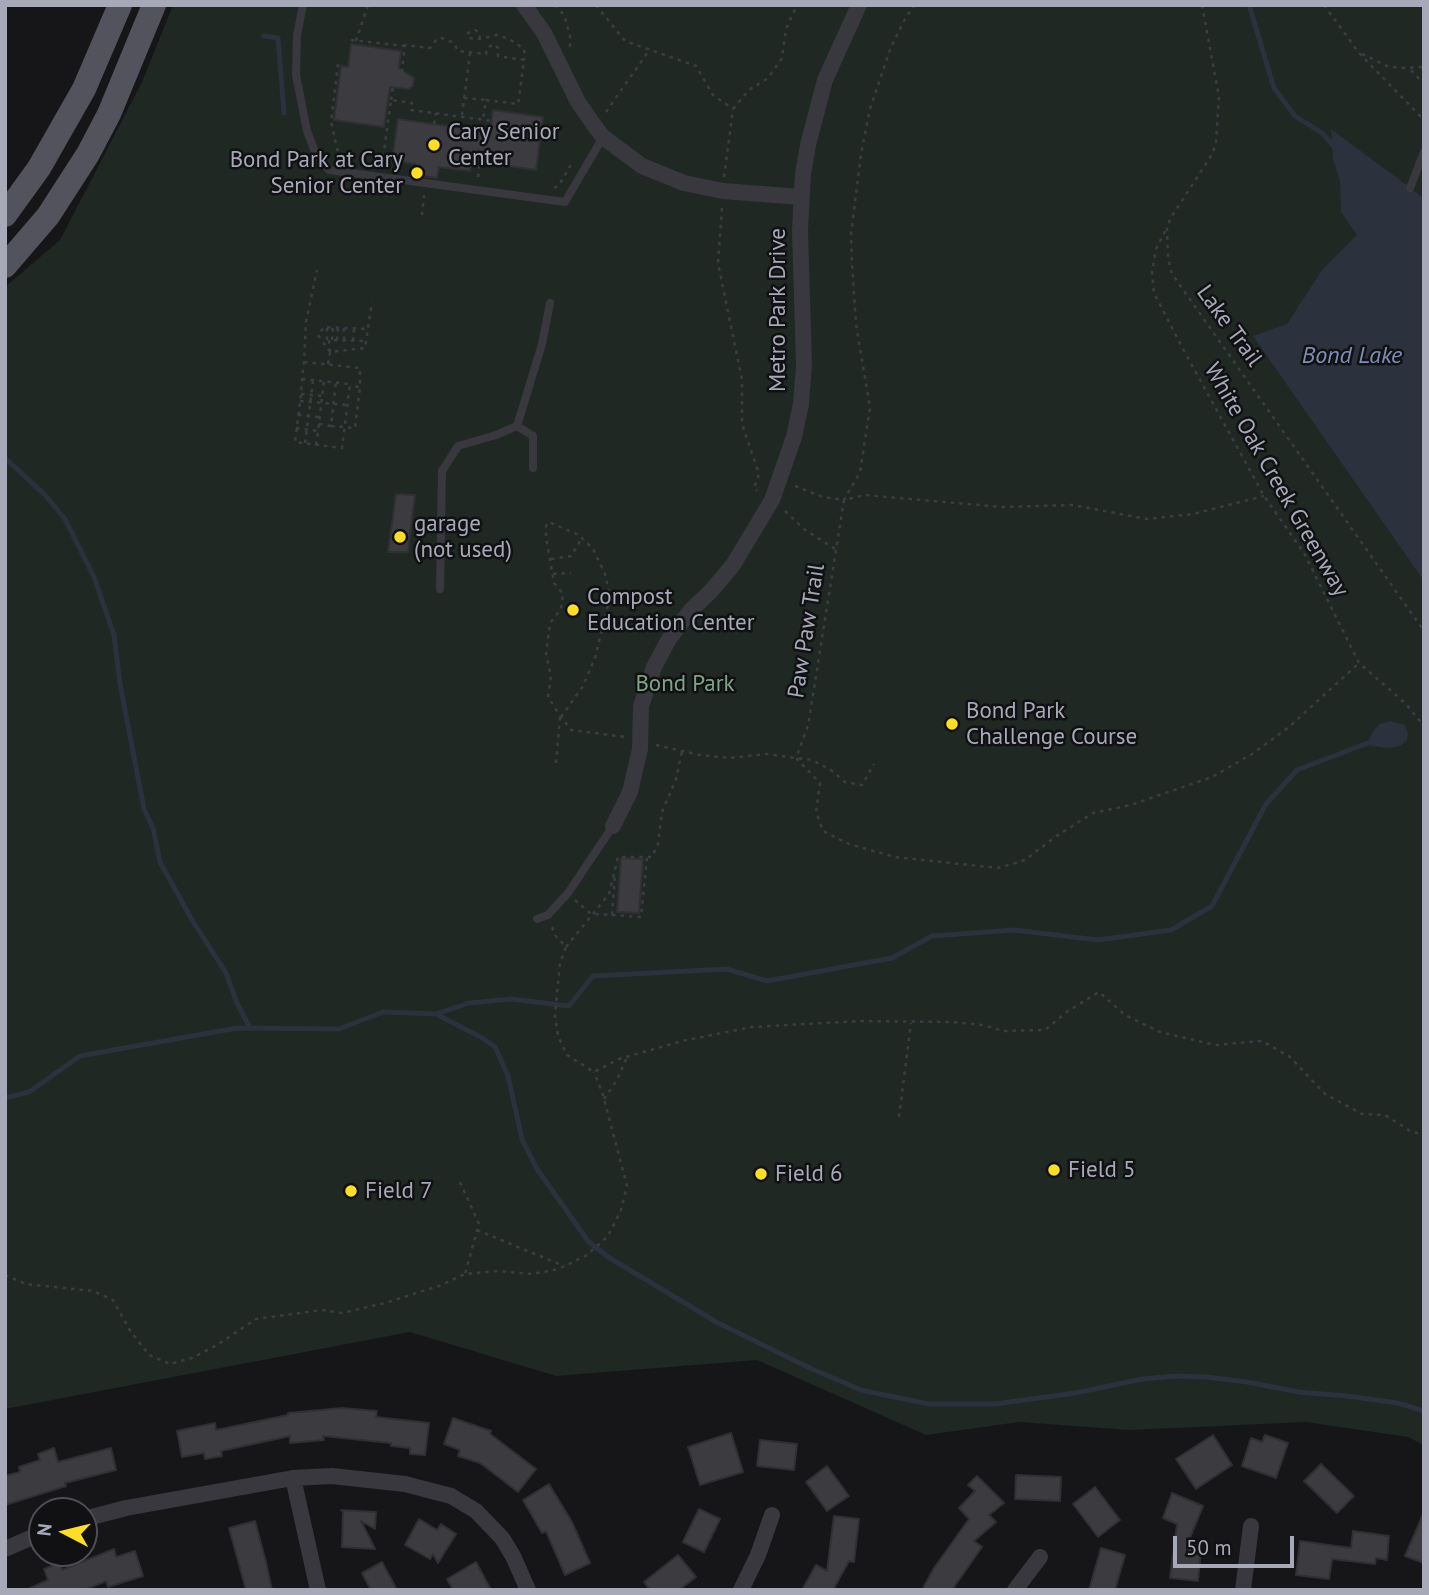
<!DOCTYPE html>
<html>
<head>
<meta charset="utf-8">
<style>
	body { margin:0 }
	#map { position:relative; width:1429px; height:1595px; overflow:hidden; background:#161618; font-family:"PT Sans",sans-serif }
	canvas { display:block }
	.frame { position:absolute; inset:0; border:7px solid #a7a9b9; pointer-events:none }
	.north { position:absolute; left:28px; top:1497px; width:70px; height:70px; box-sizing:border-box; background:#111113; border:2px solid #4d4e55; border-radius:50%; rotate:277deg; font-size:19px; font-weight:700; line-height:28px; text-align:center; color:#a7a9b9 }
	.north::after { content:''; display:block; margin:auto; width:24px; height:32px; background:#fcde29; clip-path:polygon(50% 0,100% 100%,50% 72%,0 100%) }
	.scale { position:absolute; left:1173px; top:1536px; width:121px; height:32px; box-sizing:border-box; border:4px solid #a7a9b9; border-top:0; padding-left:9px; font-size:21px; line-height:24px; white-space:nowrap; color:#a7a9b9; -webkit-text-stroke:5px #111113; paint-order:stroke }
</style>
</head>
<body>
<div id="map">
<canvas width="1429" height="1595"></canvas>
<div class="frame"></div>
<div class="north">N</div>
<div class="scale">50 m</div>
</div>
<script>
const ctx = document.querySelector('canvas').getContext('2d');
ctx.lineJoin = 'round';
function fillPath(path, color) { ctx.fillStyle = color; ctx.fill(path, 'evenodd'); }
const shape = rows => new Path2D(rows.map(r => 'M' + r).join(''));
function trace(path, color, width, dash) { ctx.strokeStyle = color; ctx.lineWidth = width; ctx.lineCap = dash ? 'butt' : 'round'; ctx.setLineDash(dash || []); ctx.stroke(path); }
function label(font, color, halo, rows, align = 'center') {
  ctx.font = font + ' "PT Sans",sans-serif'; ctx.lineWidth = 5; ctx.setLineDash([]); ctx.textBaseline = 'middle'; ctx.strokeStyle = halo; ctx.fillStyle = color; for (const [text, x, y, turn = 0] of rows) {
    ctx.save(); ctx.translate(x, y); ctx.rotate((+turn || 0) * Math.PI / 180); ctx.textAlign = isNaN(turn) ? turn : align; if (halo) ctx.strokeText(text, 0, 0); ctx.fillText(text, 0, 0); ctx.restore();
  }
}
const green = shape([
	[173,5,1424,5,1424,1445,1408,1437,1306,1422,1130,1430,1019,1422,926,1435,757,1360,556,1376,410,1332,5,1409,5,287,60,240,142,82]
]);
const water = shape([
	[1331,129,1424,198,1424,581,1253,336,1287,324,1322,270,1357,235,1341,212,1340,181,1333,159],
	[1390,721,1405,725,1408,733,1407,740,1400,746,1389,748,1371,746,1369,739,1373,731,1380,724]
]);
const stream = shape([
	[1249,5,1274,88,1295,116,1322,133,1334,146],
	[264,36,278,38,284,113],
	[5,458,45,495,65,519,94,577,114,635,120,684,144,809,153,828,160,862,192,920,226,973,237,1003,250,1028],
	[436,1014,484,1039,495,1047,508,1076,522,1139,537,1169,588,1241,608,1257,718,1323,810,1368,861,1390,929,1404,995,1404,1075,1393,1143,1379,1176,1376,1206,1377,1247,1382,1298,1392,1347,1396,1398,1403,1424,1411],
	[5,1098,29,1092,80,1056,237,1028,339,1029,383,1012,436,1014,469,1003,511,999,569,1006,593,976,727,969,767,981,892,958,932,936,1014,930,1098,940,1171,930,1212,906,1266,804,1297,770,1376,740]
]);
const building = shape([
	[351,44,401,51,399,68,414,78,413,86,408,89,390,87,384,127,334,120,341,66,348,67,351,44],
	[493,110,543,117,536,170,472,161,470,171,439,167,437,178,414,175,415,164,392,160,398,119,490,132,493,110],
	[396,494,415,495,408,552,388,552,396,494],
	[621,858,643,859,639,913,617,912,621,858],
	[342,1408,377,1411,376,1417,429,1423,425,1455,410,1454,410,1448,391,1446,391,1443,323,1436,324,1440,290,1443,290,1436,221,1451,222,1456,205,1459,204,1453,182,1457,177,1431,215,1423,216,1430,288,1415,288,1413,342,1408],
	[453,1418,491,1431,490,1434,536,1469,518,1492,480,1463,458,1456,460,1450,444,1444,453,1418],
	[731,1433,743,1472,700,1485,688,1447,731,1433],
	[1213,1435,1232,1465,1196,1489,1176,1459,1213,1435],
	[1265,1435,1288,1443,1276,1478,1242,1466,1251,1438,1262,1442,1265,1435],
	[760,1440,797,1444,794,1470,757,1466,760,1440],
	[54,1448,58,1462,111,1448,116,1470,65,1483,66,1486,5,1505,5,1476,20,1472,19,1467,40,1460,38,1454,54,1448],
	[1321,1464,1354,1496,1337,1513,1304,1481,1321,1464],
	[827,1466,849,1496,827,1511,806,1482,827,1466],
	[1016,1475,1061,1477,1060,1501,1015,1499,1016,1475],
	[977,1476,1004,1503,989,1515,996,1522,974,1541,982,1547,952,1590,922,1590,934,1568,969,1519,959,1508,975,1491,968,1485,977,1476],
	[549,1484,572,1522,590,1563,565,1575,546,1531,542,1533,523,1500,549,1484],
	[1095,1487,1120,1520,1098,1537,1073,1504,1095,1487],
	[1172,1493,1203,1506,1189,1540,1202,1542,1198,1581,1170,1578,1177,1524,1163,1518,1172,1493],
	[699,1509,720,1519,704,1552,683,1542,699,1509],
	[341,1510,376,1512,375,1529,361,1521,375,1549,342,1547,343,1511,341,1510],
	[1424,1512,1424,1563,1405,1556,1424,1512],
	[834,1516,859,1519,854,1562,849,1561,833,1590,802,1590,816,1565,827,1571,834,1516],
	[419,1519,437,1530,441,1524,456,1534,438,1563,433,1554,430,1559,405,1545,419,1519],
	[255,1521,266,1562,272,1590,246,1590,229,1528,255,1521],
	[1353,1531,1389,1536,1387,1560,1376,1558,1375,1564,1332,1559,1329,1579,1296,1575,1300,1541,1351,1548,1353,1531],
	[1101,1548,1125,1555,1115,1590,1089,1590,1101,1548],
	[114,1549,116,1557,135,1551,143,1576,108,1587,106,1581,84,1590,26,1590,48,1580,44,1569,60,1563,62,1570,114,1549],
	[678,1555,696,1577,679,1590,650,1590,644,1582,678,1555],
	[382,1562,397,1590,371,1590,362,1573,382,1562],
	[476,1562,491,1590,453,1590,447,1579,476,1562]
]);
const path = shape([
	[555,5,564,15,570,36,570,48],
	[596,5,625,41,696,66,713,95,733,109],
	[915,5,906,17,891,47,870,109,861,154,851,234,852,264,856,324,870,408,860,472,844,500,865,495,1001,507,1073,505,1147,519,1193,514,1264,496],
	[1202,5,1219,97,1216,141,1213,153,1170,219,1167,228,1168,258,1172,274,1424,631],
	[1324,5,1359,53,1424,120],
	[480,39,479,32,475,30,468,33,468,38,480,39,497,35,509,39,523,48,525,54,524,60],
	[351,40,405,46],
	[356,41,368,5],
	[1362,54,1387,66,1399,68,1424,67],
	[338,64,331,122,340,161],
	[1411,70,1424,84],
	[464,98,485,100],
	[391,100,394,80,397,80,399,71,402,71,405,45,430,48,436,40,442,38,454,43,458,51,486,54,487,48,494,44,498,48,498,56,524,60,521,83,518,104,486,100,483,118],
	[733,109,749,90,768,78,782,58,786,29,797,5],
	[606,112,650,49],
	[462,115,470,53],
	[434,124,436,113],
	[382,165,391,100,412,103,411,110,492,121],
	[478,177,482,143],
	[724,177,733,109],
	[554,188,559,185,572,163],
	[722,208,718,263,742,380,742,424,759,474,754,488,757,491],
	[422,215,424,195],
	[1165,231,1156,249,1152,272,1154,293,1183,349,1264,496,1304,553,1359,663,1405,703,1424,726],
	[327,328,327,339,329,340],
	[332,340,333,327],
	[337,340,338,327],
	[344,340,344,328],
	[353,341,354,328],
	[330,352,318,335,324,327,368,329],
	[330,352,329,340,366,341],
	[304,362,360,368,360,387,350,386],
	[328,364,330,352,365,348,372,302],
	[302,379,350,384,342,448,295,442,301,394,302,379,304,362,306,322,317,270],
	[301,394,322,396],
	[300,401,347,405],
	[298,415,319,417],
	[319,424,331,426,336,382],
	[331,426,355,428,360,387],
	[296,428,318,431,324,381],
	[305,443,313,381],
	[316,445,318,431],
	[795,486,823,497,844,500,808,726,796,758,820,783,816,812,823,831,849,844,895,857,998,868,1025,860,1055,837,1093,813,1131,805,1212,777,1252,754,1289,727,1359,663],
	[785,511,804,529,835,549],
	[551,559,571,556,582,538],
	[553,574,571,573],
	[561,717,583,686,595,658,610,596,605,574,593,549,579,535,549,522,546,526,546,537,554,583,563,594,561,609,550,623,546,654,551,676,548,697,561,717,571,730,626,737],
	[656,745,700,755,730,758,766,754,812,760,831,770,845,782,862,785,874,764],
	[556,763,560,717],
	[575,900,591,914,612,915,615,873],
	[612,915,641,917,647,858],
	[552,927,555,935,566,947,560,963,557,993,555,1016,558,1036,567,1055,594,1072,619,1059,682,1041,752,1027,860,1021,951,1022,983,1025,1003,1031,1045,1030,1068,1011,1099,992,1125,1015,1160,1032,1215,1045,1262,1041,1290,1057,1325,1094,1362,1114,1385,1115,1410,1131,1424,1135],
	[566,947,609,894,618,857,652,857,658,844,662,812,676,779,682,751],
	[604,1099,617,1080,627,1057],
	[899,1117,911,1023],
	[460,1182,479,1224,465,1274],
	[477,1230,564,1266],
	[5,1275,26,1284,93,1291,113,1300,129,1329,149,1355,170,1364,192,1358,217,1345,256,1319,322,1310,342,1313,385,1303,439,1286,465,1274,498,1271,532,1274,559,1269,587,1255,608,1236,621,1210,627,1186,603,1095,594,1072]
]);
const lane = shape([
	[303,5,297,35,296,75,307,131,315,152,329,170,565,202,603,137],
	[1410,188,1424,152],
	[517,426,533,436,533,468],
	[440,589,442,471,458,446,496,435,517,426,542,344,550,303],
	[537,919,548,915,568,893,613,826]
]);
const street = shape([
	[524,5,544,33,578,102,594,125,603,137,642,166,684,183,723,191,801,197],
	[613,826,630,792,640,749,641,706,654,667,669,639,691,610,712,590,733,565,772,500,794,437,801,404,804,365,800,230,803,174,808,145,825,80,859,5],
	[293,1478,318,1590],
	[84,1519,126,1508,293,1478,332,1476,405,1484,451,1496,476,1511,502,1538,513,1556,528,1590],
	[5,1549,42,1533],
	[741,1590,758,1555,772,1515],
	[1015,1590,1040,1557],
	[1243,1590,1251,1526]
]);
const primary = shape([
	[5,215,39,168,84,89,120,5],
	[5,266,48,216,88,154,109,114,154,5]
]);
const markers = [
	[434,145,7,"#fcde29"],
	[417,173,7,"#fcde29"],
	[400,537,7,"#fcde29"],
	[573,610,7,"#fcde29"],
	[952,724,7,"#fcde29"],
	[1054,1170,7,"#fcde29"],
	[761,1174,7,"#fcde29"],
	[351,1191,7,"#fcde29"]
];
const poiNames = [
	["Cary Senior",448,132],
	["Center",448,158],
	["Bond Park at Cary",403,160,"right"],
	["Senior Center",403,186,"right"],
	["garage",414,524],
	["(not used)",414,550],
	["Compost",587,597],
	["Education Center",587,623],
	["Bond Park",966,711],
	["Challenge Course",966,737],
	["Field 5",1068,1170],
	["Field 6",775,1174],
	["Field 7",365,1191]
];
const streetNames = [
	["Metro Park Drive",778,310,-90],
	["Lake Trail",1229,326,54],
	["White Oak Creek Greenway",1276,480,60],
	["Paw Paw Trail",807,631,-81]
];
const parkNames = [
	["Bond Park",685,684]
];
const waterNames = [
	["Bond Lake",1352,356]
];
fillPath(green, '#1f2822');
fillPath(water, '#2b313d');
trace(stream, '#2b313d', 5);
fillPath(building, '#3b3b40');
trace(building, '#303034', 2);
trace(path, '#3c3d44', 2.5, [3.5, 5]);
trace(lane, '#39383f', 8);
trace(street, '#39383f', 16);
trace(primary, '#52535c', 24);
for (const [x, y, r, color] of markers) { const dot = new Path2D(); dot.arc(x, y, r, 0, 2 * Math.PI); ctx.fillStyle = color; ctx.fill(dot); trace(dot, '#111113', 2.5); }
label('23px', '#a7a9b9', '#111113', poiNames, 'left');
label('23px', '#a7a9b9', '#111113', streetNames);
label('23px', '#7da587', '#111113', parkNames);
label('italic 24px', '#7c90b6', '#111113', waterNames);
</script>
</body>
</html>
